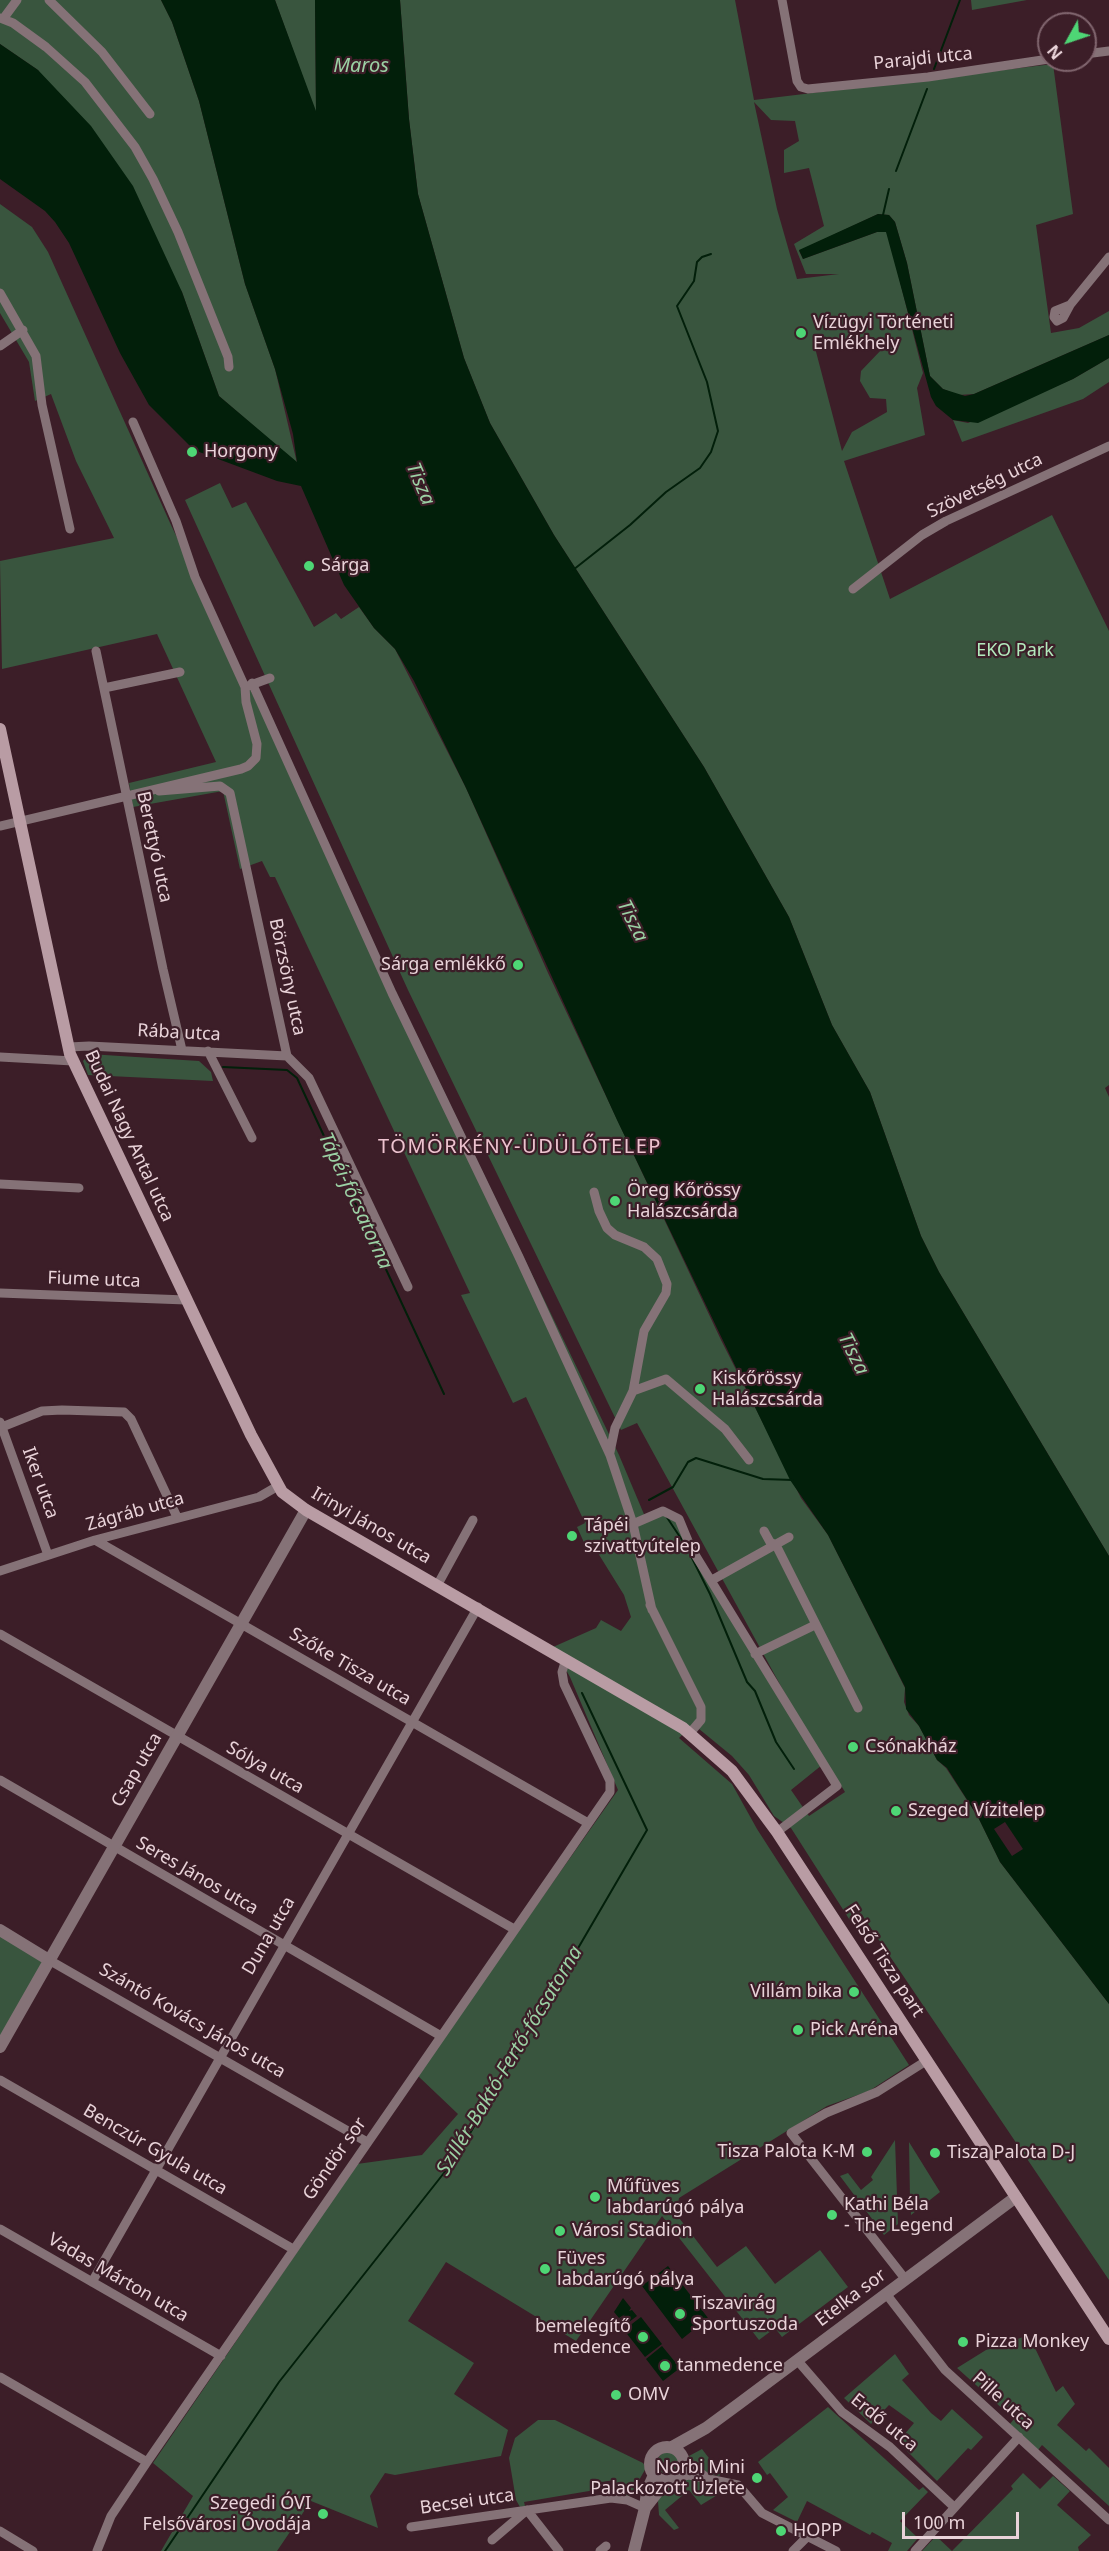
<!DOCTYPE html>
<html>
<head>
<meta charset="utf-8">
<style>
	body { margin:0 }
	#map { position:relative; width:1109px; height:2551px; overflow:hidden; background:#3c1e28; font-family:"Noto Sans",sans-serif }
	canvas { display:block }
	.north { position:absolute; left:1037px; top:12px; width:60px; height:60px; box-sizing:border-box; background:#3c1e28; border:2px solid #81666f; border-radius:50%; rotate:230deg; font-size:16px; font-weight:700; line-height:24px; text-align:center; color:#e9d3d9 }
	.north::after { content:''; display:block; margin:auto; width:21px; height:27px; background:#4ed675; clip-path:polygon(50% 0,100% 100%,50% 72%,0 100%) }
	.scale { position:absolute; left:902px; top:2512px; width:117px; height:27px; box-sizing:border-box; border:3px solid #e9d3d9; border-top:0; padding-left:8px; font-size:18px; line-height:21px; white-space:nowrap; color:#e9d3d9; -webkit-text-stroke:4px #3c1e28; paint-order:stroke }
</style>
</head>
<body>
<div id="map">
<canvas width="1109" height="2551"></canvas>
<div class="north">N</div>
<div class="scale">100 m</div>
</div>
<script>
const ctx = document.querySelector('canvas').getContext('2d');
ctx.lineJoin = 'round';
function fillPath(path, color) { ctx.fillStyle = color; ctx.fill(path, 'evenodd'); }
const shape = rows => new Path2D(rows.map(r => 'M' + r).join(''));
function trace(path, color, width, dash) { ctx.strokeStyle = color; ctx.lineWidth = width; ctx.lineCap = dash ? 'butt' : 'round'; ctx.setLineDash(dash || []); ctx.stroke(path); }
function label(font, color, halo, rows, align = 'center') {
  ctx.font = font + ' "Noto Sans",sans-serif'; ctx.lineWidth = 4.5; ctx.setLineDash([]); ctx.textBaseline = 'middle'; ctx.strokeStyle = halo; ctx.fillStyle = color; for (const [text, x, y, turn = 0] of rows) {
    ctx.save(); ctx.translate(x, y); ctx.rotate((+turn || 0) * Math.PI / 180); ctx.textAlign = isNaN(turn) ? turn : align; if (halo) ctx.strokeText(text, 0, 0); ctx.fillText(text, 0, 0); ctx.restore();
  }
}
const green = shape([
	[0,0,161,0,172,22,199,101,245,284,275,369,297,463,219,396,182,292,38,70,0,44],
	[275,0,315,0,316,114],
	[400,0,735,0,754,100,1053,64,1073,214,1036,225,1051,333,1079,328,1109,311,1109,335,974,394,958,395,943,389,930,376,907,263,895,222,889,215,878,214,799,251,803,259,877,232,886,231,889,238,923,373,917,388,925,435,844,461,890,599,1052,515,1109,631,1109,1085,1105,1088,1109,1097,1109,1556,939,1272,921,1236,870,1092,832,1025,789,917,704,767,554,535,490,423,464,358,418,194,409,119],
	[754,102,771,120,795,121,799,141,784,150,784,173,809,168,824,226,794,244,806,274,839,274,797,279,777,209],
	[873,337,879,341,882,349,861,371,860,381,870,398,886,399,887,412,852,432,842,451,814,344,820,343,822,349],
	[971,0,1027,0,972,10],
	[0,204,32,227,48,252,171,525,619,1455,646,1519,663,1514,676,1520,822,1765,791,1790,809,1816,845,1792,794,1710,637,1423,621,1430,408,990,185,500,220,483,232,508,246,502,314,627,336,613,341,619,359,607,374,628,395,649,466,788,548,973,721,1340,801,1498,828,1535,905,1688,904,1702,909,1715,919,1726,937,1760,946,1768,978,1817,1000,1862,1109,2004,1109,2280,862,1915,851,1922,791,1828,774,1816,749,1775,732,1756,693,1724,679,1738,732,1784,757,1829,909,2065,869,2091,827,2106,679,2198,676,2214,717,2267,746,2246,775,2284,820,2250,848,2287,782,2337,775,2328,759,2340,662,2216,576,2341,446,2262,408,2321,474,2363,454,2394,508,2430,501,2456,395,2475,385,2473,370,2496,378,2528,311,2501,277,2551,161,2551,193,2496,153,2463,357,2164,422,2155,458,2114,417,2075,618,1790,570,1677,553,1647,596,1628,601,1620,621,1631,631,1617,624,1595,593,1545,586,1547,577,1527,585,1523,526,1397,513,1403,461,1295,470,1293,275,877,270,877,262,861,240,869,223,791,133,807,129,783,216,762,157,634,2,669,0,561,114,538,76,461,51,394,35,401,29,362,0,313],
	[1109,358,1109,382,1083,399,962,442,953,420,968,423,1073,379],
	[89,1054,199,1061,211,1072,213,1081,88,1075,83,1061],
	[0,1930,49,1960,0,2047],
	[895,2140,898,2224,884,2235,840,2176,848,2173,861,2190,873,2180,871,2177],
	[909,2142,940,2192,911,2215,910,2199],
	[1026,2336,1034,2346,1056,2392,1063,2386,1075,2404,1057,2425,1086,2451,1089,2448,1109,2468,1109,2506,1042,2445,1038,2450,1010,2424,1014,2419,957,2368,986,2350],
	[895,2354,909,2374,902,2380,931,2413,941,2421,952,2409,983,2437,971,2450,968,2448,937,2481,898,2442,914,2423,889,2405,871,2424,844,2398],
	[828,2407,919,2490,923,2487,928,2492,900,2521,918,2538,907,2551,888,2551,892,2543,872,2532,870,2535,807,2501,797,2522,773,2510,788,2497,770,2473,767,2475,758,2462],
	[538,2420,555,2420,643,2463,646,2468,630,2496,616,2495,615,2480,595,2483,595,2490,524,2502,525,2506,520,2507,516,2500,509,2458,515,2438],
	[702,2449,721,2474,719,2476,709,2474,690,2461,689,2456],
	'657 2463a11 11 0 1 1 22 0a11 11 0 1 1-22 0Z',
	[1023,2473,1040,2489,1053,2476,1070,2491,1057,2505,1091,2535,1078,2547,1079,2551,922,2551,936,2536,952,2551,1013,2489,1011,2486],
	[686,2478,707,2483,724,2491,701,2505,689,2490,665,2510,679,2528,674,2530,659,2515,658,2501,666,2485]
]);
const water = shape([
	[161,0,275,0,316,111,315,0,400,0,409,119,418,194,464,358,490,423,554,535,704,767,789,917,832,1025,870,1092,921,1236,939,1272,1109,1556,1109,2004,1000,1862,978,1817,947,1768,937,1760,919,1726,906,1709,905,1687,828,1535,790,1480,617,1120,466,788,414,681,395,649,374,628,344,585,301,486,277,481,194,450,149,405,120,353,69,243,55,222,45,211,0,179,0,44,38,70,91,126,133,186,182,292,219,396,297,462,293,434,275,369,245,284,199,101,172,22],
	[878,214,889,215,895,222,907,263,930,376,943,389,965,396,974,394,1109,335,1109,358,1073,379,978,423,953,420,936,406,931,397,886,232,877,232,803,259,799,250],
	[668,2266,708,2318,682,2339,642,2286],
	[623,2298,631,2308,629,2311,632,2310,637,2316,625,2325,620,2319,625,2314,619,2318,614,2312],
	[641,2317,662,2344,645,2357,624,2330],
	[662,2346,680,2368,663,2381,646,2359]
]);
const pier = shape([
	[1005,1822,1023,1849,1012,1856,994,1829]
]);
const stream = shape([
	[934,69,960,0],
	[896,171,927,89],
	[883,215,889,189],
	[573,570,630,525,666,492,700,468,711,452,718,431,707,382,677,306,694,281,697,262,702,257,711,254],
	[223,1067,287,1070,297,1078,444,1394],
	[649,1500,673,1487,688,1462,696,1458,763,1479,793,1480],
	[666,1516,686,1546],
	[690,1554,710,1594,747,1682,755,1691,776,1742,794,1769],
	[165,2551,279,2382,455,2159,647,1830,582,1693]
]);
const minor = shape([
	[49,0,102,52,150,114],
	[782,0,797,81,801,87,808,89,928,77,1049,59],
	[0,18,13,23,46,47,85,82,135,147,153,179,178,232,228,357,229,367],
	[3,19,17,0],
	[1085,54,1109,51],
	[0,293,36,356,42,405,70,529],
	[1070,305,1055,311,1054,317,1057,321,1063,318,1070,305,1109,257],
	[0,346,23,330],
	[853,589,922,535,946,521,1109,446],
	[96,651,163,969,182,1050],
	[252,683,392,993,519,1257,610,1455,633,1524,652,1610],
	[248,686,270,678],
	[104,688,180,672],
	[159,791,220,786,230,793,287,1056,309,1078,408,1287],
	[0,826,241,769,248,766,256,758,257,744,246,702,245,687,195,577,176,521,133,422],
	[69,1047,89,1046,287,1056],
	[208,1051,252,1138],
	[0,1057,73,1061],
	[0,1184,79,1188],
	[594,1192,599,1211,607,1228,615,1235,644,1247,657,1259,667,1284,666,1293,644,1331,633,1391,615,1428,610,1452],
	[0,1293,186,1300],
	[633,1391,666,1379,725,1429,749,1460],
	[0,1422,48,1555],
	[2,1427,42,1411,62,1410,124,1412,131,1419,177,1517],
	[633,1524,663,1511,679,1519,691,1548,837,1786,777,1832],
	[764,1531,770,1542,776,1545,858,1708],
	[95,1540,588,1823],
	[0,1571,95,1540,259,1497,278,1486],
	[712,1580,789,1537],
	[438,1584,473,1520],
	[650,1605,701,1707,701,1720,690,1733],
	[0,1634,514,1929],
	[755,1654,815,1625],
	[0,1780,441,2036],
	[49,1960,367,2142],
	[0,2080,293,2249],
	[0,2229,221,2356],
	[906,2280,791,2133,826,2113,877,2092,926,2061],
	[92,2282,478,1607],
	[887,2295,945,2370,1109,2520],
	[797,2360,842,2412,890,2447,954,2507],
	[0,2377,147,2462],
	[684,2461,706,2477],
	[679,2477,689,2475,738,2485,762,2513,836,2551],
	[411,2527,611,2498,627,2500,645,2508],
	[0,2531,33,2551],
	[492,2540,527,2510,559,2551],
	[97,2551,111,2516,147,2462,610,1792,610,1781,564,1684,562,1672,566,1659],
	[600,2551,606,2546],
	[793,2551,807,2537],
	[915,2551,1019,2437]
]);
const tertiary = shape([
	[0,1930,49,1960],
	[0,2047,306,1510],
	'650 2464a17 17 0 1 1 34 0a17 17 0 1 1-34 0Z',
	[672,2447,706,2428,740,2403,1016,2197],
	[645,2508,666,2481],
	[634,2551,645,2508,647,2491,654,2475]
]);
const secondary = shape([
	[0,729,70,1054,251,1435,282,1492,306,1510,683,1728,732,1771,777,1832,1109,2339]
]);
const markers = [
	[801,333,6,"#4ed675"],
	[192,452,6,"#4ed675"],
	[309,566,6,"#4ed675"],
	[518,965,6,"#4ed675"],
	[615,1201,6,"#4ed675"],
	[700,1389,6,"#4ed675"],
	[572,1536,6,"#4ed675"],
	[853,1747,6,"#4ed675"],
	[896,1811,6,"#4ed675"],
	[854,1992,6,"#4ed675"],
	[798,2030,6,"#4ed675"],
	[867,2152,6,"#4ed675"],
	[935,2153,6,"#4ed675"],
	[595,2197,6,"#4ed675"],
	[832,2215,6,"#4ed675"],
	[560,2231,6,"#4ed675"],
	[545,2269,6,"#4ed675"],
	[680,2314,6,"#4ed675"],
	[643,2337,6,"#4ed675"],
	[963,2342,6,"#4ed675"],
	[665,2366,6,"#4ed675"],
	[616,2395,6,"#4ed675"],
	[757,2478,6,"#4ed675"],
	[323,2514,6,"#4ed675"],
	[781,2531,6,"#4ed675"]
];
const streetNames = [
	["Parajdi utca",923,59,-6],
	["Szövetség utca",985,486,-26],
	["Berettyó utca",154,847,78],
	["Börzsöny utca",287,977,78],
	["Rába utca",179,1033,3],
	["Budai Nagy Antal utca",129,1136,65],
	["Fiume utca",94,1280,2],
	["Iker utca",40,1483,70],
	["Zágráb utca",135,1512,-16],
	["Irinyi János utca",371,1526,30],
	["Szőke Tisza utca",350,1667,30],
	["Sólya utca",265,1768,30],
	["Csap utca",137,1770,-60],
	["Seres János utca",197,1876,30],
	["Duna utca",269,1936,-60],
	["Felső Tisza part",884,1961,57],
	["Szántó Kovács János utca",192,2021,30],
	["Benczúr Gyula utca",155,2150,30],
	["Göndör sor",335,2159,-55],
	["Vadas Márton utca",118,2278,30],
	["Etelka sor",851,2298,-37],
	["Pille utca",1003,2401,42],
	["Erdő utca",884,2423,39],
	["Becsei utca",467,2502,-8]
];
const poiNames = [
	["Vízügyi Történeti",813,323],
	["Emlékhely",813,344],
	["Horgony",204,452],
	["Sárga",321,566],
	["Sárga emlékkő",506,965,"right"],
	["Öreg Kőrössy",627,1191],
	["Halászcsárda",627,1212],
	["Kiskőrössy",712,1379],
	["Halászcsárda",712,1400],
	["Tápéi",584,1526],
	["szivattyútelep",584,1547],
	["Csónakház",865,1747],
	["Szeged Vízitelep",908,1811],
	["Villám bika",842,1992,"right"],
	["Pick Aréna",810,2030],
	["Tisza Palota K-M",855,2152,"right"],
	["Tisza Palota D-J",947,2153],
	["Műfüves",607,2187],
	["labdarúgó pálya",607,2208],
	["Kathi Béla",844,2205],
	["- The Legend",844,2226],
	["Városi Stadion",572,2231],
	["Füves",557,2259],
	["labdarúgó pálya",557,2280],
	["Tiszavirág",692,2304],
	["Sportuszoda",692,2325],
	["bemelegítő",631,2327,"right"],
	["medence",631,2348,"right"],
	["Pizza Monkey",975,2342],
	["tanmedence",677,2366],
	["OMV",628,2395],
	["Norbi Mini",745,2468,"right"],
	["Palackozott Üzlete",745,2489,"right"],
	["Szegedi ÓVI",311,2504,"right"],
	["Felsővárosi Óvodája",311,2525,"right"],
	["HOPP",793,2531]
];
const parkNames = [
	["EKO Park",1015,651]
];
const waterNames = [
	["Maros",361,66],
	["Tisza",420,484,67],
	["Tisza",632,921,63],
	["Tápéi-főcsatorna",355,1201,65],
	["Tisza",853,1354,63],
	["Szillér-Baktó-Fertő-főcsatorna",510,2061,-59]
];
const neighbourhoodNames = [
	["TÖMÖRKÉNY-ÜDÜLŐTELEP",520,1147]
];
fillPath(green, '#39553e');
fillPath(water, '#021f0a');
fillPath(pier, '#3c1e28');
trace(stream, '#021f0a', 2);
trace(minor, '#857277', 9);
trace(tertiary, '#857277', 12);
trace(secondary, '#b99ca4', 12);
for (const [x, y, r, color] of markers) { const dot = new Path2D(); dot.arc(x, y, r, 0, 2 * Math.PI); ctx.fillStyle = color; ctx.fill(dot); trace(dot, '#3c1e28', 2); }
label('18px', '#e9d3d9', '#3c1e28', streetNames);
label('18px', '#e9d3d9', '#3c1e28', poiNames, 'left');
label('18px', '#b3eabd', '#3c1e28', parkNames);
label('italic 20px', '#9bd1a4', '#3c1e28', waterNames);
ctx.letterSpacing = '1.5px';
label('20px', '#edc3cf', '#3c1e28', neighbourhoodNames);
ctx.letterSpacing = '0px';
</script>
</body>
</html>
